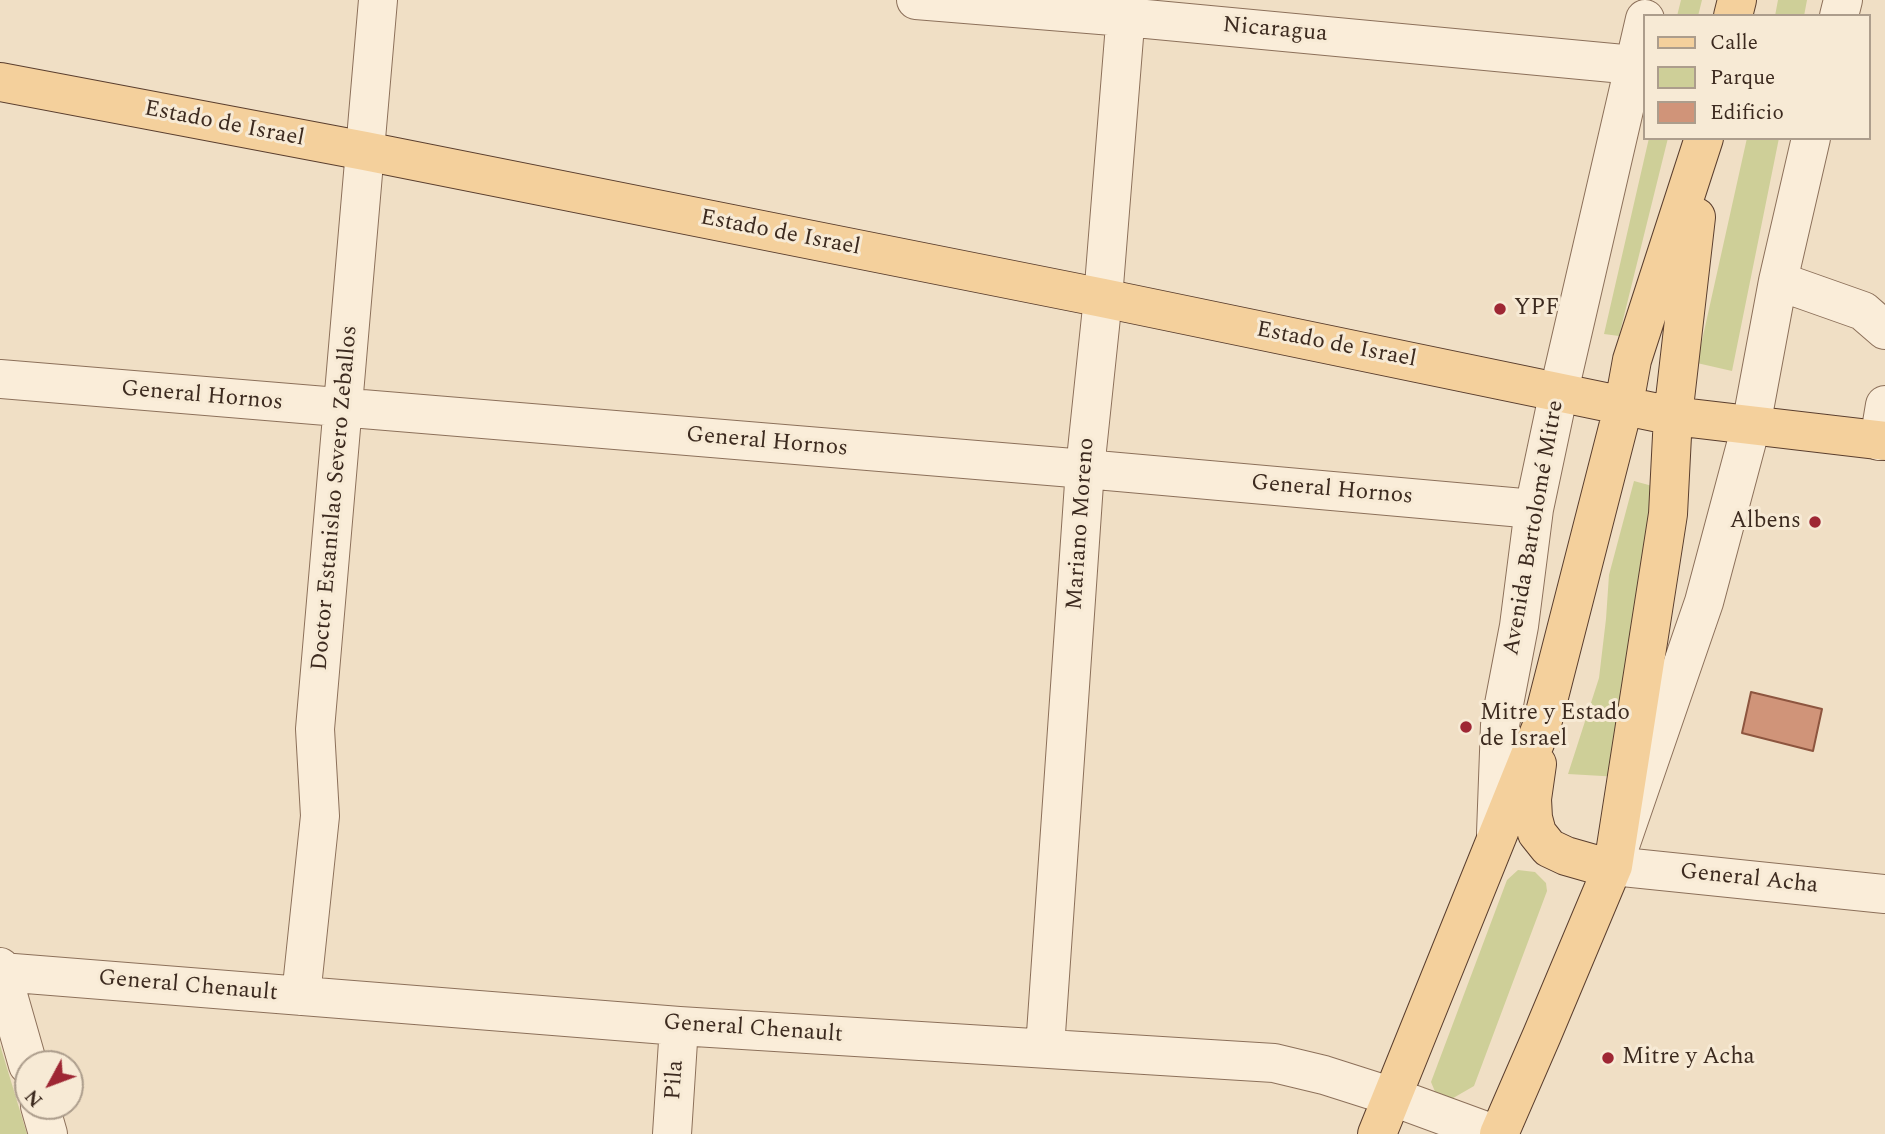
<!DOCTYPE html>
<html>
<head>
<meta charset="utf-8">
<style>
	body { margin:0 }
	#map { position:relative; width:1885px; height:1134px; overflow:hidden; background:#f0dfc5; font-family:Spectral,serif }
	canvas { display:block }
	.legend { position:absolute; left:1643px; top:14px; width:228px; height:126px; box-sizing:border-box; background:#f7ead5; border:2px solid #ac9d8c; margin:0; padding:9px 12px; list-style:none; font-size:21px; color:#3c2a1f }
	.legend li { display:flex; align-items:center; gap:14px; height:35px }
	.legend b { width:35px; border:2px solid #ac9d8c }
	.north { position:absolute; left:14px; top:1050px; width:70px; height:70px; box-sizing:border-box; background:#f7ead5; border:2px solid #ac9d8c; border-radius:50%; rotate:229deg; font-size:19px; font-weight:700; line-height:28px; text-align:center; color:#3c2a1f }
	.north::after { content:''; display:block; margin:auto; width:24px; height:32px; background:#9e2734; clip-path:polygon(50% 0,100% 100%,50% 72%,0 100%) }
</style>
</head>
<body>
<div id="map">
<canvas width="1885" height="1134"></canvas>
<ul class="legend">
<li><b style="height:9px;background:#f4d09c"></b>Calle</li>
<li><b style="height:19px;background:#cecf98"></b>Parque</li>
<li><b style="height:19px;background:#d09479"></b>Edificio</li>
</ul>
<div class="north">N</div>
</div>
<script>
const ctx = document.querySelector('canvas').getContext('2d');
ctx.lineJoin = 'round';
function fillPath(path, color) { ctx.fillStyle = color; ctx.fill(path, 'evenodd'); }
const shape = rows => new Path2D(rows.map(r => 'M' + r).join(''));
function trace(path, color, width, dash) { ctx.strokeStyle = color; ctx.lineWidth = width; ctx.lineCap = dash ? 'butt' : 'round'; ctx.setLineDash(dash || []); ctx.stroke(path); }
function label(font, color, halo, rows, align = 'center') {
  ctx.font = font + ' Spectral,serif'; ctx.lineWidth = 6; ctx.setLineDash([]); ctx.textBaseline = 'middle'; ctx.strokeStyle = halo; ctx.fillStyle = color; for (const [text, x, y, turn = 0] of rows) {
    ctx.save(); ctx.translate(x, y); ctx.rotate((+turn || 0) * Math.PI / 180); ctx.textAlign = isNaN(turn) ? turn : align; if (halo) ctx.strokeText(text, 0, 0); ctx.fillText(text, 0, 0); ctx.restore();
  }
}
const green = shape([
	[1681,0,1702,0,1698,16,1677,16],
	[1778,0,1807,0,1804,16,1775,16],
	[1649,138,1668,138,1619,336,1604,334],
	[1747,138,1779,138,1732,371,1697,363],
	[1634,481,1656,487,1620,777,1568,774,1599,678,1606,619,1609,575],
	[1518,870,1535,872,1546,883,1547,891,1474,1086,1448,1101,1436,1094,1431,1082,1507,880],
	[0,1045,27,1134,0,1134]
]);
const building = shape([
	[1751,692,1822,709,1813,751,1742,733,1751,692]
]);
const minor = shape([
	[916,0,1125,17,1634,65],
	[1839,16,1843,0],
	[1811,138,1778,281,1751,426,1704,602,1613,866,1885,894],
	[1778,281,1863,311,1885,330],
	[0,379,1085,469,1534,509],
	[1879,441,1885,405],
	[1496,833,1500,725,1519,626,1534,509,1559,391,1645,19],
	[0,967,28,1065],
	[1,972,679,1026,1274,1063,1324,1075,1393,1097,1494,1134],
	[301,996,320,816,315,729,378,0],
	[1045,1048,1085,469,1103,298,1127,0],
	[40,1106,48,1134],
	[672,1134,679,1026]
]);
const major = shape([
	[1733,16,1737,0],
	[0,82,365,151,1103,298,1673,416,1885,441],
	[1537,764,1532,799,1533,818,1537,833,1549,848,1566,856,1594,864,1613,866],
	[1377,1134,1541,728,1624,404,1632,360,1704,138],
	[1499,1134,1542,1035,1613,866,1668,514,1673,416,1696,217]
]);
const markers = [
	[1500,309,7,"#9e2734"],
	[1815,522,7,"#9e2734"],
	[1466,727,7,"#9e2734"],
	[1608,1058,7,"#9e2734"]
];
const streetNames = [
	["Nicaragua",1275,31,5],
	["Estado de Israel",224,125,11],
	["Estado de Israel",780,234,11],
	["Estado de Israel",1336,346,11],
	["General Hornos",202,397,5],
	["General Hornos",767,443,5],
	["General Hornos",1332,491,5],
	["Doctor Estanislao Severo Zeballos",336,498,-85],
	["Mariano Moreno",1082,524,-86],
	["Avenida Bartolomé Mitre",1535,528,-80],
	["General Acha",1749,880,6],
	["General Chenault",188,987,5],
	["General Chenault",753,1030,4],
	["Pila",676,1080,-86]
];
const poiNames = [
	["YPF",1514,309],
	["Albens",1801,522,"right"],
	["Mitre y Estado",1480,714],
	["de Israel",1480,740],
	["Mitre y Acha",1622,1058]
];
fillPath(green, '#cecf98');
fillPath(building, '#d09479');
trace(building, '#8d553f', 2);
trace(minor, '#8c705a', 40);
trace(major, '#5a3e2e', 40);
trace(minor, '#faedd9', 38);
trace(major, '#f4d09c', 38);
for (const [x, y, r, color] of markers) { const dot = new Path2D(); dot.arc(x, y, r, 0, 2 * Math.PI); ctx.fillStyle = color; ctx.fill(dot); trace(dot, '#f7ead5', 2.5); }
label('23px', '#3c2a1f', '#f7ead5', streetNames);
label('23px', '#3c2a1f', '#f7ead5', poiNames, 'left');
</script>
</body>
</html>
